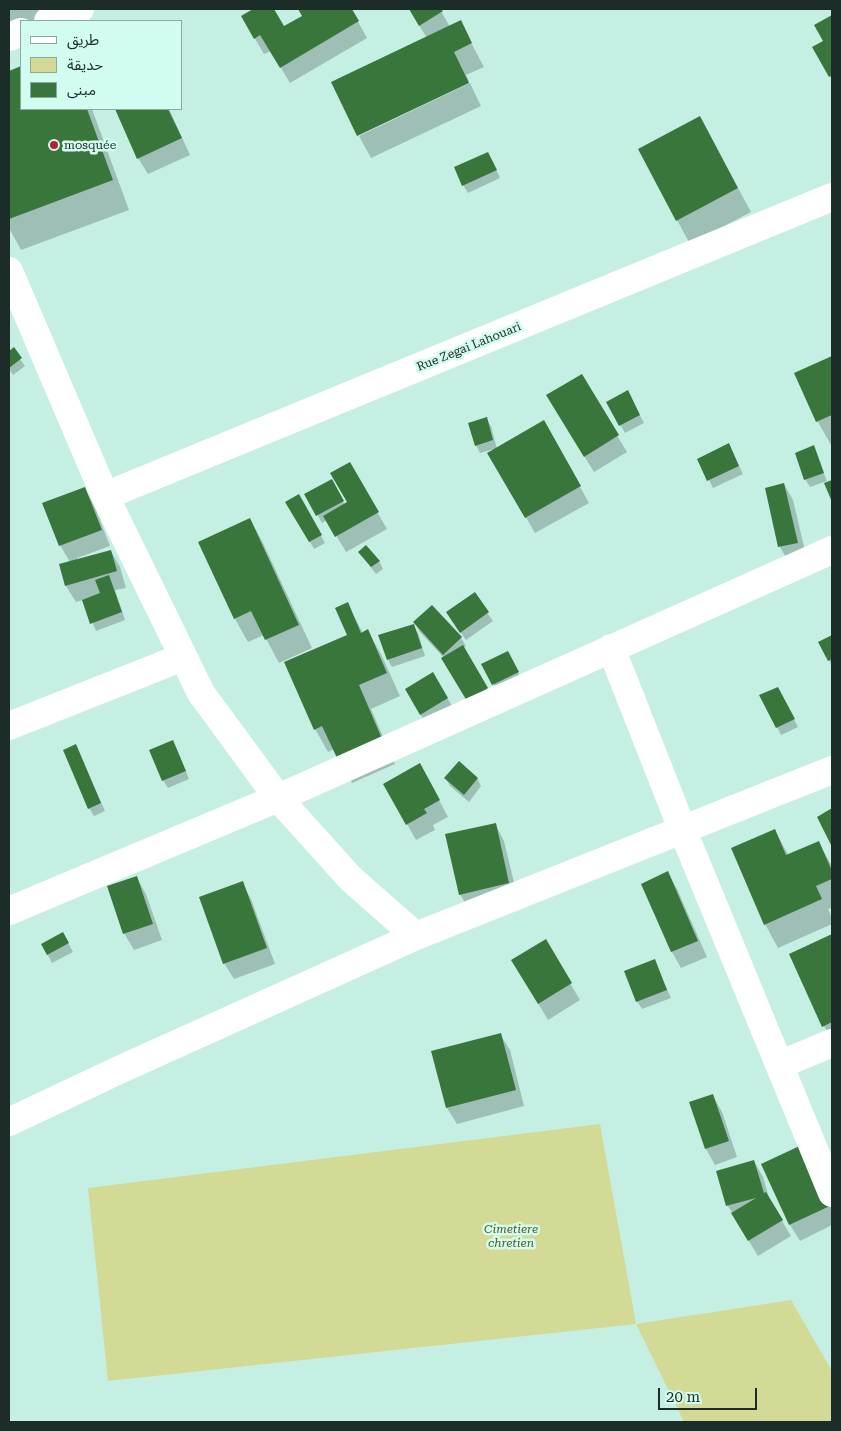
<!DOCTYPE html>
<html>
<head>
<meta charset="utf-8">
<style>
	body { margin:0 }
	#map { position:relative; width:841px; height:1431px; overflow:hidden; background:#c6efe3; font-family:"Roboto Serif","Noto Sans Arabic",serif }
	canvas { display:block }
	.frame { position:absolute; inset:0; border:10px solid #1c2c28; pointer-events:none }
	.legend { position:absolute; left:20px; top:20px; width:162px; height:90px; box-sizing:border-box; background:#d3fcf0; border:1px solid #8aa9a0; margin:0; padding:6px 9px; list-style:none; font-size:15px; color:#1c2c28 }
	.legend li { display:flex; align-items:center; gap:10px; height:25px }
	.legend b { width:25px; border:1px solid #8aa9a0 }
	.scale { position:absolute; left:658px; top:1388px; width:99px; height:22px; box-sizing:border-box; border:2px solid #1c2c28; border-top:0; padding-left:6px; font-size:15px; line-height:18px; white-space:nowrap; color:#1c2c28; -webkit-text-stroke:4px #d3fcf0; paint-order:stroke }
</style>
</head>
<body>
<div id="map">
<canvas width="841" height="1431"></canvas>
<div class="frame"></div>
<ul class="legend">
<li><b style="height:6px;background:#fff"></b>طريق</li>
<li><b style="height:14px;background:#d3da96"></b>حديقة</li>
<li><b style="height:14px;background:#39763c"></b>مبنى</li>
</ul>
<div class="scale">20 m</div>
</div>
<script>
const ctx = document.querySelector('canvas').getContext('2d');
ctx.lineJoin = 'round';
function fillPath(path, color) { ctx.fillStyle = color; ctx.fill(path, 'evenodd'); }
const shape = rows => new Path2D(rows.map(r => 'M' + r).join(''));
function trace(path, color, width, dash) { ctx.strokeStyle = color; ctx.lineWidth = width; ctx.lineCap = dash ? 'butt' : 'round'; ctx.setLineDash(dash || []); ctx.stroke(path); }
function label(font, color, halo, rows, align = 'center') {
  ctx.font = font + ' "Roboto Serif",serif'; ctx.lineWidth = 5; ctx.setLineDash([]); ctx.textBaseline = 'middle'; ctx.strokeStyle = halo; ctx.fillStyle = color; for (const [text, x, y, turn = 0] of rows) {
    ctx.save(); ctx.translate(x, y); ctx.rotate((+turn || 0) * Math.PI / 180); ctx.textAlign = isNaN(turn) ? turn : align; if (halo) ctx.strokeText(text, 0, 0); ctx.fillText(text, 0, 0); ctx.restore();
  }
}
const green = shape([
	[600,1124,636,1324,791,1300,832,1371,832,1422,684,1422,636,1324,108,1381,88,1188]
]);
const shadow = shape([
	[9,9,57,9,61,21,21,21,9,39],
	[256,9,272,9,284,28,304,17,299,9,351,9,367,38,290,83,271,51,264,54,242,17],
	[409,9,440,9,450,27,460,22,484,67,466,75,469,81,358,134,427,38],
	[832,16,832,80,813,48,825,42,816,26],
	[21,67,21,109,92,109,129,210,21,250,9,228,9,72],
	[470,83,481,106,371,158,359,136],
	[116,109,169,109,190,155,148,174,138,158],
	[700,118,751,212,690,244,677,220],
	[492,161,500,178,468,193,463,185],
	[13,349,25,366,13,375,9,369,9,353],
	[832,357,832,444,831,445,818,422,796,374],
	[581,376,627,452,594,472,557,412],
	[632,400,644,423,625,433,608,402],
	[486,419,491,426,497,449,544,422,589,503,535,533,489,453,494,449,480,453,476,445],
	[813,447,827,481,810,487,805,479],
	[733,453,743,474,713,488,709,480],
	[349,463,387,529,346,552,327,520,322,523,306,495,331,481,345,505,348,503],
	[784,484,793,500,807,559,789,563,780,547],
	[84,488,94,505,110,546,77,558,78,560,111,551,120,567,126,588,115,590,125,620,96,631,83,600,76,602,66,586,60,565,70,562,60,545],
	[299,496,325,543,314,549,287,502],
	[250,519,263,543,312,648,279,663,264,635,248,642,235,619,200,542],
	[360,553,379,561,383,569,376,574],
	[474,594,493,621,466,640,452,620],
	[347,604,363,633,368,631,381,654,400,696,371,709,395,764,352,783,334,749,328,752,315,729,348,636],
	[432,607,461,638,466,646,463,648,496,705,444,658,419,631,415,623],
	[413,626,418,633,425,656,392,667,388,660],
	[832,636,832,666,820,643],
	[512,660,522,680,498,692,483,665],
	[433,674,452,706,425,722,406,689],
	[782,696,798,727,781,735,777,727],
	[76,746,105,811,94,816,89,808],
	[177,750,189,779,168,788,163,780],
	[446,778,477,778,481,786,469,802,450,786],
	[429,781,448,817,433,825,435,830,416,840,385,785],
	[495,824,504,841,518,899,469,910,460,894],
	[775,831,789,856,818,842,832,866,832,908,828,909,832,918,832,924,778,948,765,924],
	[668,873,677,889,707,957,681,968,672,952,642,884],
	[137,878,146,894,162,940,134,950,124,933],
	[242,883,251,899,275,964,234,979,224,963],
	[832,936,832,1041,824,1026,791,955],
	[67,941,73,952,52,963,42,944],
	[545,941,580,1000,548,1020,513,961],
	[654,960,671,998,642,1009,637,1001],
	[500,1034,510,1050,524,1106,457,1124,447,1108,433,1052],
	[713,1096,722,1112,737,1157,715,1165,706,1149],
	[754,1161,763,1177,770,1201,791,1236,758,1256,728,1206,717,1171],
	[763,1165,832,1198,832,1225,800,1241,790,1225]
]);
const building = shape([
	[253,9,274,9,284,26,302,16,298,9,352,9,359,21,280,68,260,35,254,39,241,16],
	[409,9,441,9,443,11,419,26],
	[832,15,832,75,829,77,812,47,823,41,814,25],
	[461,20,472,43,454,52,469,83,357,136,331,82],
	[21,66,21,109,87,109,113,180,9,219,9,71],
	[115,109,168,109,182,138,137,159],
	[700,116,738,188,676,221,638,149],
	[488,152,497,170,462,186,454,167],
	[14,347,22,358,9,368,9,351],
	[832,356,832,415,816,422,794,373],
	[582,374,619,435,584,457,546,395],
	[628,390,640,415,619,426,606,402],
	[487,417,493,440,475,446,468,423],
	[544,420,581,486,525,518,487,453],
	[729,443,739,466,707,481,697,459],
	[814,445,824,473,804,480,795,453],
	[350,462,379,512,335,537,323,516,347,502,330,473],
	[332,479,344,501,316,516,304,494],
	[832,480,832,502,824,483],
	[784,483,798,543,778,547,765,488],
	[85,487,102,530,59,546,42,503],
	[299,494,322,535,309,542,285,502],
	[250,518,299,625,265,640,251,611,234,619,198,542],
	[366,545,380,561,371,567,358,552],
	[111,550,117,571,65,586,59,564],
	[109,575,122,612,90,624,82,600,100,593,95,580],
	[475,592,489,612,460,633,446,612],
	[348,602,361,633,368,629,387,673,359,685,383,741,338,760,322,726,314,730,284,662,347,635,335,608],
	[432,605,462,637,443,655,413,622],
	[414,624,422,648,387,660,378,635],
	[832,635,832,659,828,661,818,642],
	[463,645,488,688,467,701,441,658],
	[508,651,519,672,492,685,481,664],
	[433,672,448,698,420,715,405,689],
	[778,687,795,719,776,728,759,695],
	[173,740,186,771,162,781,149,750],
	[76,744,101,803,88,809,63,750],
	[459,761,478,778,464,795,444,778],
	[420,763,440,800,424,809,427,813,406,825,383,784],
	[832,808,832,847,817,817],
	[496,823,509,883,459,895,445,834],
	[775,829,786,855,819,841,832,871,832,879,816,886,822,899,764,925,731,848],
	[668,871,698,941,671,952,641,884],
	[137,876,153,924,123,934,107,886],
	[243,881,267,948,223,964,199,897],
	[63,932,69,943,47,955,41,944],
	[832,934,832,1022,822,1027,789,954],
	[546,939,572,983,538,1004,511,960],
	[655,959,667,990,636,1002,624,971],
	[501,1033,516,1090,446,1108,431,1051],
	[713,1094,729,1141,705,1149,689,1102],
	[806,1143,832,1205,789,1225,761,1164],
	[754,1160,764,1193,766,1192,783,1220,748,1241,731,1213,756,1198,726,1206,716,1171]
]);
const minor = shape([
	[48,21,80,9],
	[9,37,21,32],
	[9,271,105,496,201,693,278,798,351,879,416,936],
	[105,496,832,197],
	[611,648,683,831,832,1193],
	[9,726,183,657],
	[9,911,278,798,832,550],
	[779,1065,832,1043],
	[9,1122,119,1070,416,936,832,770]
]);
const markers = [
	[54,145,5,"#b42238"]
];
const poiNames = [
	["mosquée",64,145]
];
const streetNames = [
	["Rue Zegai Lahouari",469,347,-22]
];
const parkNames = [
	["Cimetiere",511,1229],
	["chretien",511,1243]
];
fillPath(green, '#d3da96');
fillPath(shadow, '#0003');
fillPath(building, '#39763c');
trace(minor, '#fff', 28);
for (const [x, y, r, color] of markers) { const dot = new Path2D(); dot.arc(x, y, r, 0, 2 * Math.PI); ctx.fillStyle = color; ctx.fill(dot); trace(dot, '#d3fcf0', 2); }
label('12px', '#1c2c28', '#d3fcf0', poiNames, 'left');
label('12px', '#1c2c28', '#d3fcf0', streetNames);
label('italic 12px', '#565b1d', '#d3fcf0', parkNames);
</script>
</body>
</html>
